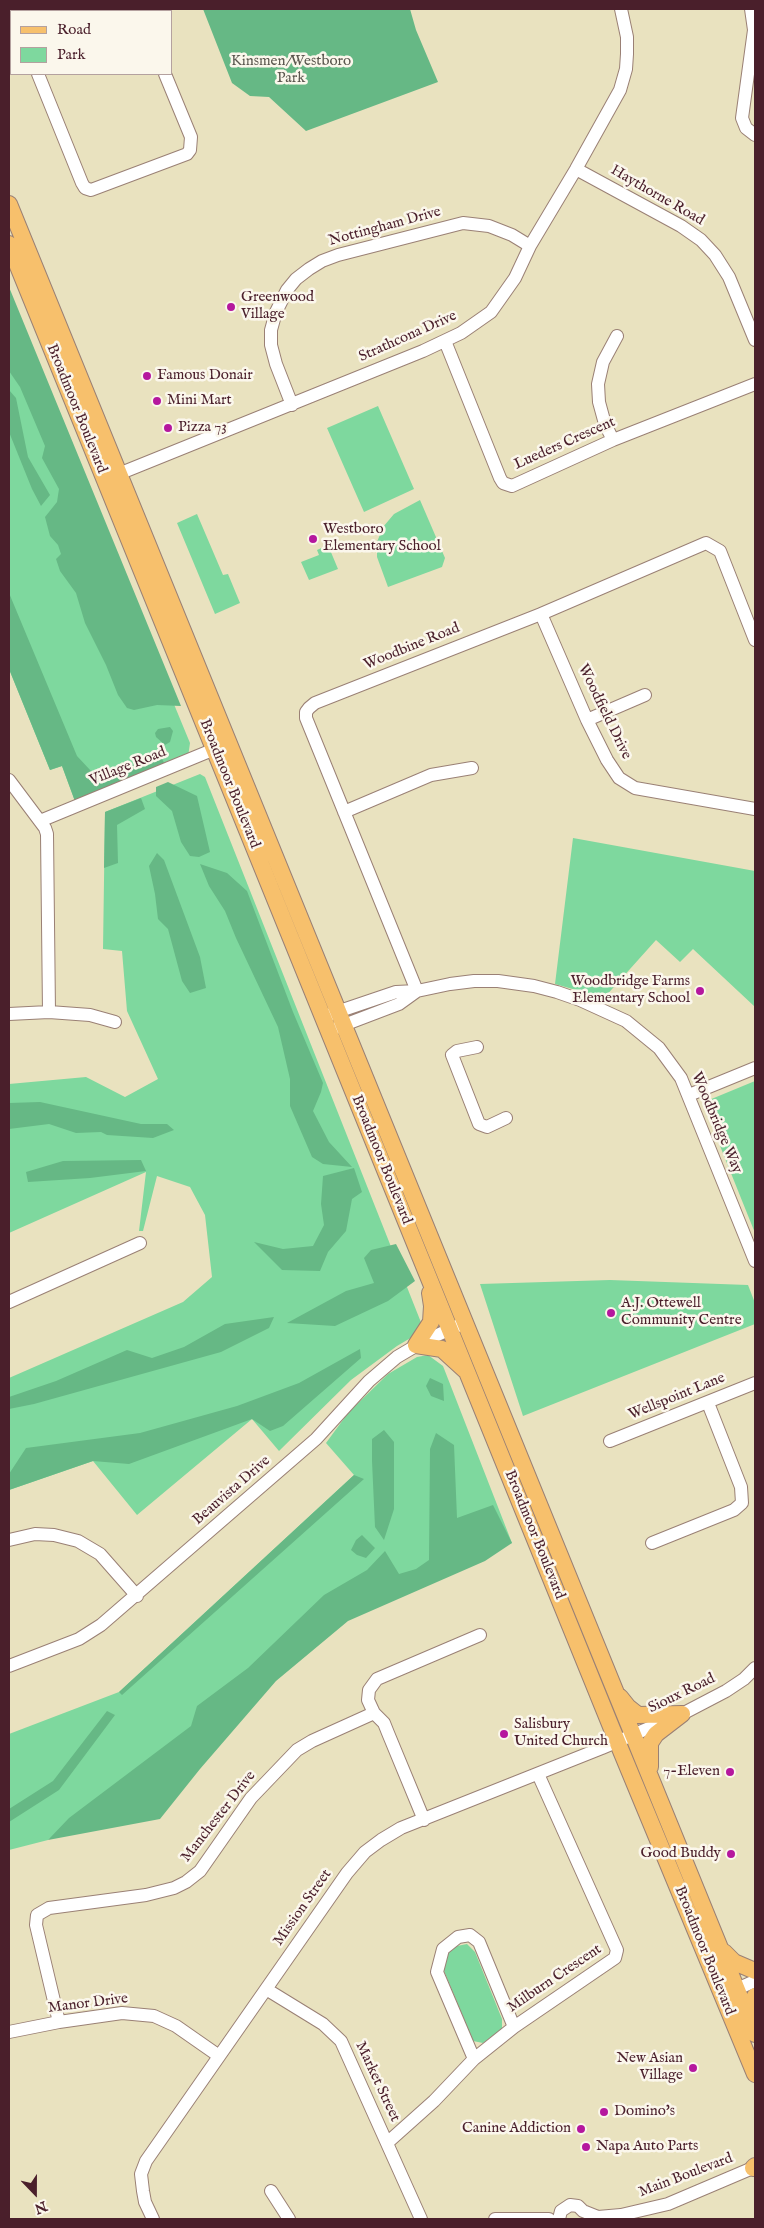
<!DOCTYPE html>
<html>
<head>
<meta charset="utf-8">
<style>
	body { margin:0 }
	#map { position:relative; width:764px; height:2228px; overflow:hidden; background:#e9e2bf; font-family:"IM FELL English",serif }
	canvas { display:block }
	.frame { position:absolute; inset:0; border:10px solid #4a1f2b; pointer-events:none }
	.legend { position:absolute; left:10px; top:10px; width:162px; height:65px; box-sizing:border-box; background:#fbf7ec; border:1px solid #b4a19f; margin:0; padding:6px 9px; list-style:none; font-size:15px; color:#4a1f2b }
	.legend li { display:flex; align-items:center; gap:10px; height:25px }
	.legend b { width:25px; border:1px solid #b4a19f }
	.north { position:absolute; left:10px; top:2168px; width:50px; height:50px; -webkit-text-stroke:4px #fbf7ec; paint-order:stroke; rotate:158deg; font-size:14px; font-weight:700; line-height:20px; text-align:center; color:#4a1f2b }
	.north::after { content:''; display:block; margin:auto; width:18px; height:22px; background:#4a1f2b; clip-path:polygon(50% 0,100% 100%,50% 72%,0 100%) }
</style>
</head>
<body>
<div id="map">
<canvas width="764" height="2228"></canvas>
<div class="frame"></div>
<ul class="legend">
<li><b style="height:6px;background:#f7c06c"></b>Road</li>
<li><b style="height:14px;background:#7ed89e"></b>Park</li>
</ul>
<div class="north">N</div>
</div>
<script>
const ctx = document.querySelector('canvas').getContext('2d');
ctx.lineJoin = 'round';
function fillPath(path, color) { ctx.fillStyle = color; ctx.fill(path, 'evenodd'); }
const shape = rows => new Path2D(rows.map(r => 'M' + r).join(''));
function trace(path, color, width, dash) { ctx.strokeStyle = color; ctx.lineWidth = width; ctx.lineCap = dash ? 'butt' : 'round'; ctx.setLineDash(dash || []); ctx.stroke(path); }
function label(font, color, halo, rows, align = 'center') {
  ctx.font = font + ' "IM FELL English",serif'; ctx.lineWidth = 5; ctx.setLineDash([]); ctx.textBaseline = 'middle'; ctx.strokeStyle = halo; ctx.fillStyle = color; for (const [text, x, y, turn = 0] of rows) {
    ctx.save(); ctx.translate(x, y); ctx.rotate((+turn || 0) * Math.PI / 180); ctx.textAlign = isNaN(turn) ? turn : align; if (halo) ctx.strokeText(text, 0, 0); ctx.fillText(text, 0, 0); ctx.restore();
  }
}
const green = shape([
	[9,305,190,743,188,757,76,804,62,766,50,770,9,669],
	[378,406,414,489,364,512,327,428],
	[420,500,445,558,442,567,388,587,377,557,377,542,383,527,394,514],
	[197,514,223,575,228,574,240,603,215,614,177,523],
	[328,545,338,569,309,580,301,562,319,555,317,550],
	[200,774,205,777,424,1330,397,1346,351,1380,279,1451,252,1419,137,1515,93,1461,9,1490,9,1378,183,1302,212,1277,205,1215,190,1187,157,1176,143,1231,139,1231,146,1172,9,1233,9,1084,86,1077,125,1097,158,1079,127,1011,122,951,103,949,105,812],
	[573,838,755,871,755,1005,754,1006,693,949,680,962,656,940,604,998,555,984],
	[755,1081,755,1233,706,1111,709,1100],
	[610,1280,748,1285,755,1303,755,1324,523,1416,480,1284],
	[428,1355,443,1366,512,1543,348,1608,48,1840,9,1850,9,1734,119,1692,354,1475,326,1443,348,1413,388,1374,417,1357],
	[467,1944,475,1952,502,2019,502,2029,483,2043,473,2041,442,1966,445,1956,457,1946]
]);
const forest = shape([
	[203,9,410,9,416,30,438,82,306,131,269,97,250,96,232,83],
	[9,287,181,706,157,705,134,710,127,708,118,695,106,665,85,623,76,593,60,571,56,559,61,554,58,545,50,536,45,517,57,502,59,489,42,458,45,446,20,387,9,371],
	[9,390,16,398,28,457,50,495,41,506,32,489,9,432],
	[9,593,77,756,91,771,126,769,142,759,158,752,166,766,76,804,62,766,50,770,9,669],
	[170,727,173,731,170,742,165,745,156,737,155,733,158,729],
	[168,782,197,796,210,852,199,857,190,856,181,842,172,811,156,796,156,787],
	[141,798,145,809,117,825,118,863,104,868,105,812],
	[157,853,164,860,200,957,206,988,190,993,182,981,168,929,158,919,155,894,149,866],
	[200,864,227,873,247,891,293,1012,323,1083,321,1092,313,1111,329,1142,352,1167,323,1164,312,1157,290,1106,290,1079,278,1027,236,938,225,911,209,886],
	[40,1102,141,1124,167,1124,174,1130,153,1138,107,1135,101,1132,76,1133,49,1124,9,1129,9,1103],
	[141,1160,146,1171,90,1178,28,1182,26,1172,63,1161],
	[354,1168,362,1192,352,1199,346,1231,328,1252,320,1271,282,1270,254,1242,283,1249,313,1246,324,1225,321,1204,323,1176],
	[396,1244,415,1281,388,1301,335,1326,287,1323,346,1291,374,1283,364,1258,371,1250],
	[274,1317,269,1328,221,1352,34,1404,9,1409,9,1397,56,1381,127,1350,152,1358,184,1347,225,1324],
	[360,1349,361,1358,283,1426,270,1431,252,1419,129,1464,93,1461,9,1490,9,1474,26,1448,140,1433,237,1406,299,1383],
	[430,1378,443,1384,444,1401,431,1396,426,1386],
	[384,1430,394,1442,394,1509,384,1540,375,1527,372,1461,372,1439],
	[436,1433,454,1445,457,1518,493,1505,512,1543,485,1561,348,1621,276,1681,200,1769,160,1819,48,1840,69,1818,191,1726,197,1706,248,1668,324,1595,367,1570,385,1551,399,1574,416,1569,429,1560,430,1449],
	[354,1475,364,1479,122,1695,119,1692],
	[362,1535,375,1548,366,1558,357,1555,351,1550,356,1540],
	[107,1711,115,1715,59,1790,9,1822,9,1809,53,1781]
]);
const minor = shape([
	[12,9,13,11],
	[140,9,141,11],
	[751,9,754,30,742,118,746,128,755,135],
	[38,74,82,183,85,188,91,190,187,154,190,150,191,137,165,74],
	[576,169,681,226,701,240,715,255,729,277,755,340],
	[445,341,500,478,503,483,512,486,613,440,755,384],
	[292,405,276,364,271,345,271,330,276,312,287,290,296,279,309,269,322,261,338,255,463,223,489,226,512,235,530,246],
	[613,440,605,424,599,402,598,384,603,362,617,336],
	[111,477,423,351,461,333,491,312,515,278,530,246,576,169,620,90,626,69,627,54,627,37,621,9],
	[541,614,587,720,607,760,619,778,635,788,755,809],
	[587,720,645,695],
	[9,780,45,828,47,834,49,1012],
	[344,812,431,775,472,768],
	[40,821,222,746],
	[417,991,306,718,306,712,309,708,315,703,541,614,706,543,720,551,755,640],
	[9,1014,49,1012,90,1015,115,1022],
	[331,1014,396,992,417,991,450,984,474,981,498,981,534,986,557,992,580,1000,626,1021,659,1048,681,1078,755,1261],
	[336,1028,399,1004,417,991],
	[477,1047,457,1051,452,1055,479,1124,487,1127,506,1118],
	[689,1095,755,1068],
	[9,1302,140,1243],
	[610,1441,755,1383],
	[9,1540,35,1534,54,1535,78,1541,100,1554,137,1596],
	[652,1543,734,1510,742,1503,741,1487,708,1403],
	[9,1666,79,1639,101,1625,316,1439,369,1381,397,1357,424,1341,464,1323],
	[374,1713,368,1700,369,1690,377,1679,480,1635],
	[266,1989,323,2024,341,2041,421,2219],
	[730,1992,755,1981],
	[59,2022,36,1925,37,1915,49,1908,146,1895,174,1888,186,1882,200,1871,251,1798,297,1750,312,1741,374,1713,384,1723,388,1733,424,1820],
	[9,2032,59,2022,122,2013,154,2016,176,2026,219,2056],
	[474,2059,437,1972,443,1949,458,1937,470,1935,479,1942,514,2027],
	[387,2143,434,2101,474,2059,514,2027,615,1958,617,1950,538,1774],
	[271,2191,289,2219],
	[153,2219,145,2202,143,2191,141,2174,146,2161,347,1873,365,1852,381,1840,401,1828,602,1748,682,1714,726,1691,744,1679,755,1668],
	[495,2219,549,2219],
	[559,2219,561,2211,570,2205,578,2206,583,2211,598,2217],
	[594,2219,598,2217,621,2215,668,2204,755,2167]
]);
const major = shape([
	[9,204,755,2034],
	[9,244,612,1729,755,2074],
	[430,1293,432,1306,431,1322,416,1345,442,1349,465,1370],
	[620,1697,628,1707,638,1715,682,1714],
	[650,1767,650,1743,656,1734,682,1714],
	[724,1952,734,1962,755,1971],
	[755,2021,752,2006,755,1996],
	[755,2166,753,2168,755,2168]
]);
const markers = [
	[231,307,5,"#b5179e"],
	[147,376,5,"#b5179e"],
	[157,401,5,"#b5179e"],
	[168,428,5,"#b5179e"],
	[313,539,5,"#b5179e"],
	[700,991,5,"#b5179e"],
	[611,1313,5,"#b5179e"],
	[504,1734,5,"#b5179e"],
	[730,1772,5,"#b5179e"],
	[731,1854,5,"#b5179e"],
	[693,2068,5,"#b5179e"],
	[604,2112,5,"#b5179e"],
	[581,2129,5,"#b5179e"],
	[586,2147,5,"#b5179e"]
];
const parkNames = [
	["Kinsmen/Westboro",291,62],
	["Park",291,79]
];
const streetNames = [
	["Haythorne Road",657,196,30],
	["Nottingham Drive",385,227,-15],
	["Strathcona Drive",408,337,-24],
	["Broadmoor Boulevard",76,409,68],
	["Lueders Crescent",565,444,-24],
	["Woodbine Road",412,647,-22],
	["Woodfield Drive",604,712,64],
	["Village Road",128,767,-22],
	["Broadmoor Boulevard",229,784,68],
	["Woodbridge Way",716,1123,67],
	["Broadmoor Boulevard",381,1160,68],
	["Wellspoint Lane",677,1397,-22],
	["Beauvista Drive",232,1491,-41],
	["Broadmoor Boulevard",534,1535,68],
	["Sioux Road",682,1694,-26],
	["Manchester Drive",219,1817,-52],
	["Mission Street",303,1908,-55],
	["Broadmoor Boulevard",704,1951,68],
	["Milburn Crescent",555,1979,-34],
	["Manor Drive",88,2004,-7],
	["Market Street",377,2082,65],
	["Main Boulevard",686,2176,-21]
];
const poiNames = [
	["Greenwood",241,298],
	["Village",241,315],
	["Famous Donair",157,376],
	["Mini Mart",167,401],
	["Pizza 73",178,428],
	["Westboro",323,530],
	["Elementary School",323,547],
	["Woodbridge Farms",690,982,"right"],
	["Elementary School",690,999,"right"],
	["A.J. Ottewell",621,1304],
	["Community Centre",621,1321],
	["Salisbury",514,1725],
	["United Church",514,1742],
	["7-Eleven",720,1772,"right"],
	["Good Buddy",721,1854,"right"],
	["New Asian",683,2059,"right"],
	["Village",683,2076,"right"],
	["Domino's",614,2112],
	["Canine Addiction",571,2129,"right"],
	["Napa Auto Parts",596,2147]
];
fillPath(green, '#7ed89e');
fillPath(forest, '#66b885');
trace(minor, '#9a8075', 14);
trace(major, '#9a8075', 18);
trace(minor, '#fff', 12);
trace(major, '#f7c06c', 16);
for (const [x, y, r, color] of markers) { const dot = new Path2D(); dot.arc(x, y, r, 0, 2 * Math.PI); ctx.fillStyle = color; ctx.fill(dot); trace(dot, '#fbf7ec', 2); }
label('15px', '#5a564e', '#fbf7ec', parkNames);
label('15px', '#4a1f2b', '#fbf7ec', streetNames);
label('15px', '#4a1f2b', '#fbf7ec', poiNames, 'left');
</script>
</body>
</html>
